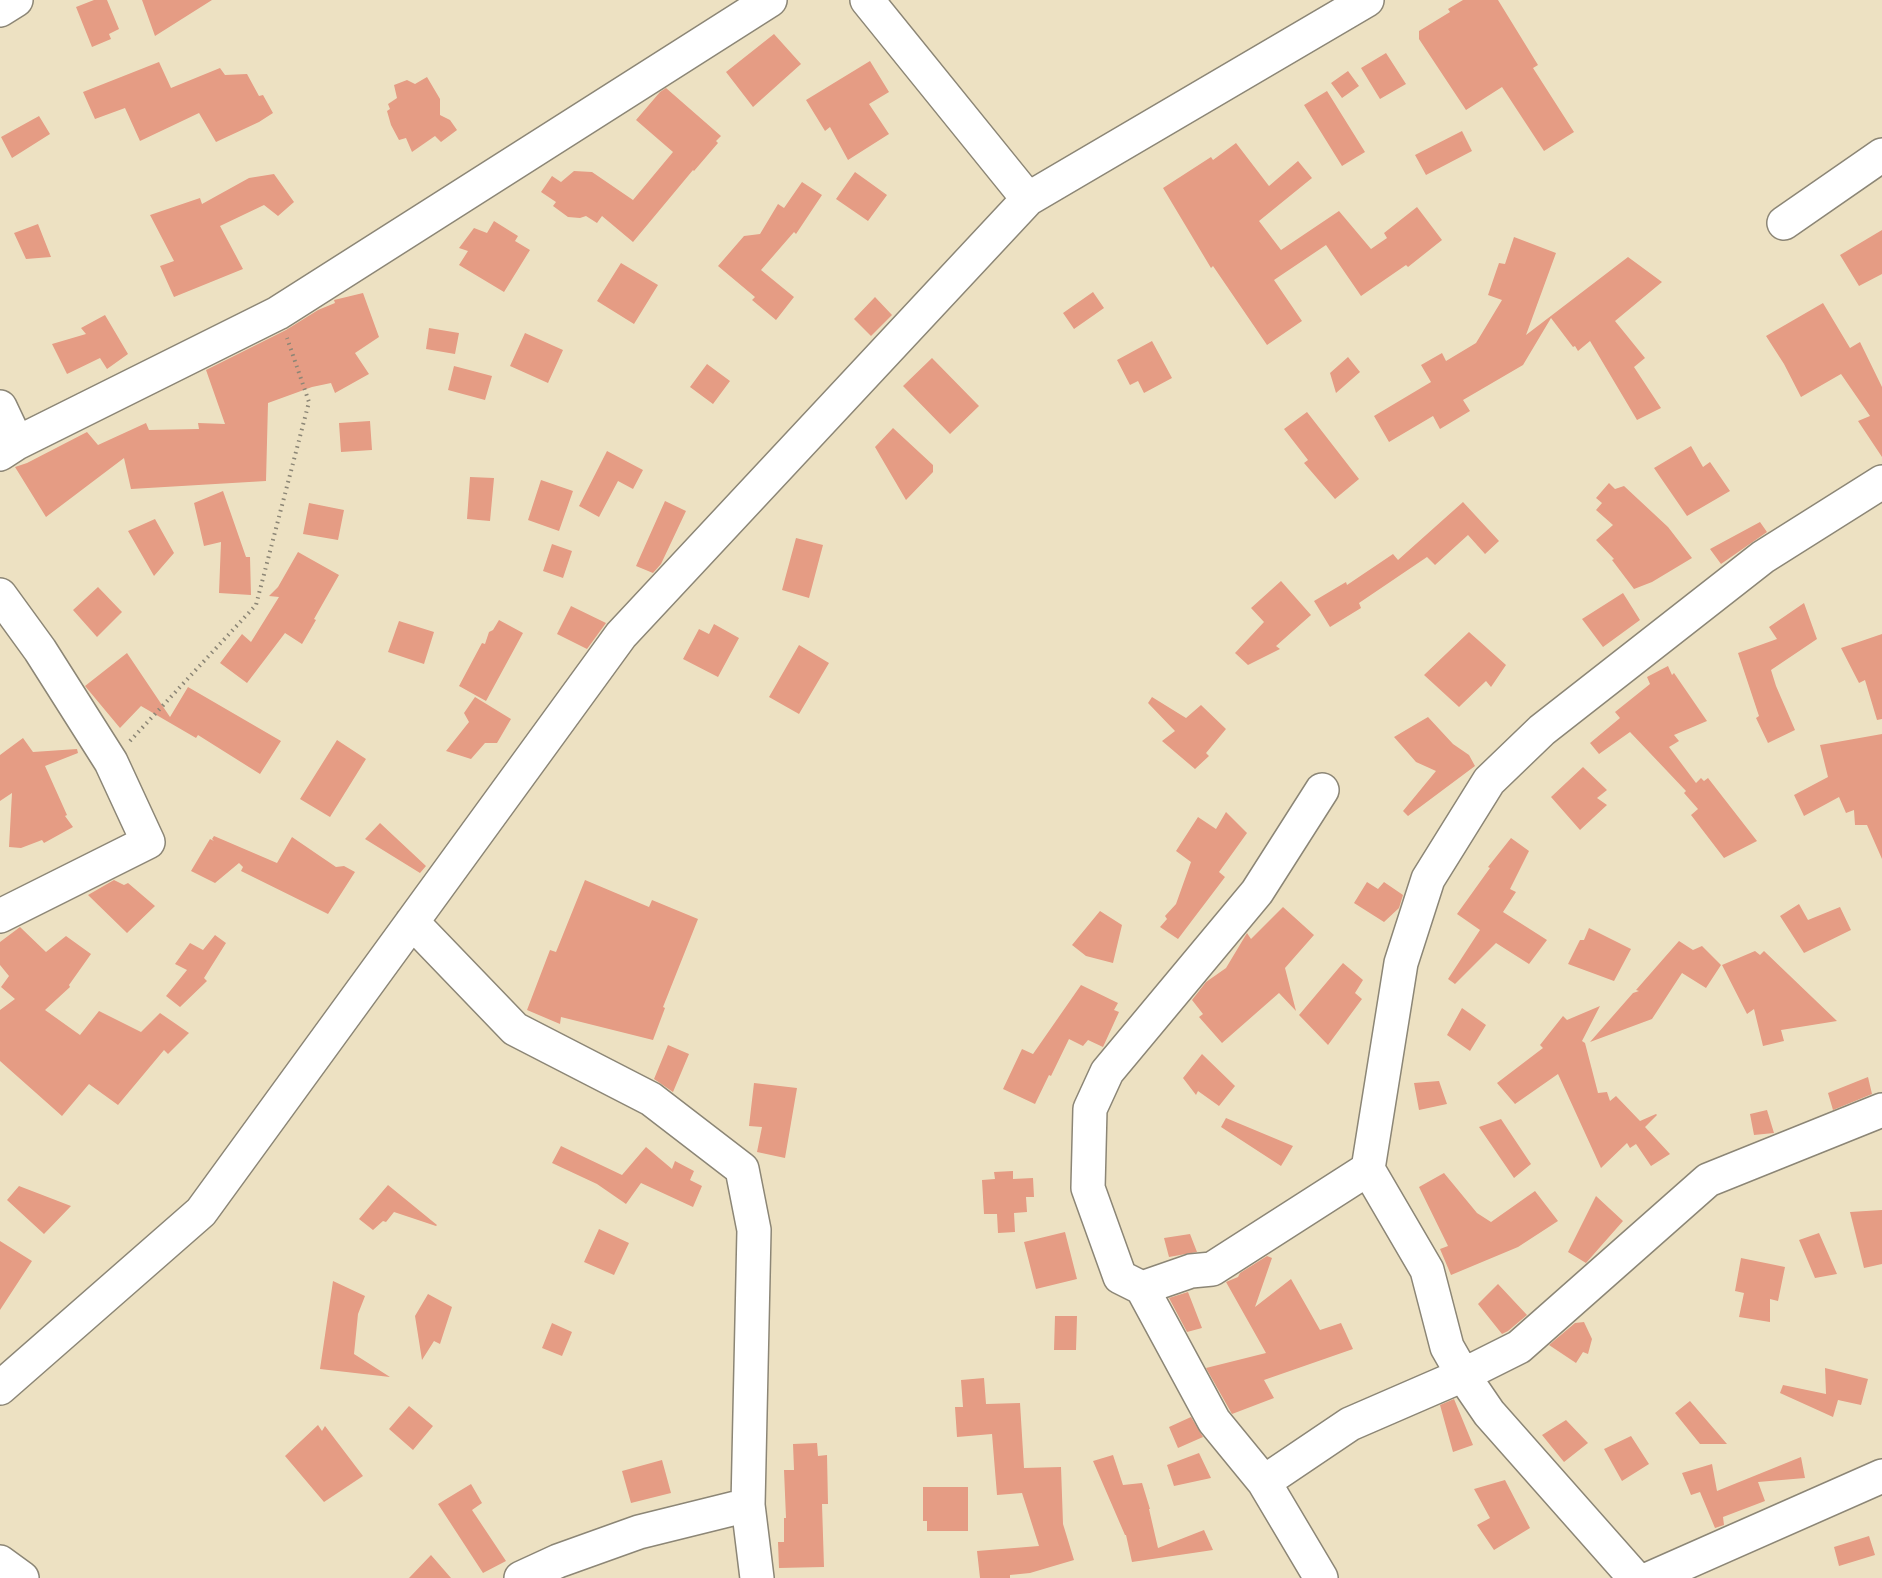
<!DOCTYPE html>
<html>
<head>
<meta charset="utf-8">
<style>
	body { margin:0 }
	canvas { display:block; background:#ede1c2 }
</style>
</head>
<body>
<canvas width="1882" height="1578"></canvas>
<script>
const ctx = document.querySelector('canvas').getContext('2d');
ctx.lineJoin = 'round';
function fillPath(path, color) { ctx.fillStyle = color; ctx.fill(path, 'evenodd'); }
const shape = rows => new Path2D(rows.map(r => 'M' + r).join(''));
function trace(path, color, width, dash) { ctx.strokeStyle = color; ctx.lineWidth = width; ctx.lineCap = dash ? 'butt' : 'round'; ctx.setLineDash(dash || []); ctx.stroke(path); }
const building = shape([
	[94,0,107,0,119,29,109,34,111,39,92,47,76,7],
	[142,0,212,0,155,36],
	[1463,0,1498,0,1538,65,1533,68,1574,132,1544,151,1502,87,1466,110,1419,39,1419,31,1450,12,1448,9],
	[774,34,801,64,753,107,726,72],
	[1386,53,1406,84,1380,99,1361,68],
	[870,61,889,92,869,104,889,134,848,160,830,127,825,131,806,100],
	[159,62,171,88,220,68,225,75,247,74,259,96,263,95,273,113,259,122,216,142,199,113,140,141,125,108,95,119,83,92],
	[1348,71,1359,86,1342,98,1331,83],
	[427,77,440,99,440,115,450,120,457,130,441,142,435,136,412,152,406,138,399,140,391,125,387,111,390,109,388,104,397,98,394,85,407,80,415,84],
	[666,88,721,136,716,141,718,143,694,171,693,170,633,242,602,216,597,223,586,216,580,218,568,217,553,206,556,202,541,192,552,176,561,182,574,171,592,172,633,200,673,152,636,120,660,92],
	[1327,91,1365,152,1342,166,1304,105],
	[39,116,50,134,12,158,1,137],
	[1462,131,1472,151,1426,175,1415,155],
	[1236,143,1269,186,1298,161,1312,178,1259,221,1281,250,1339,211,1371,249,1387,238,1384,233,1417,207,1442,240,1408,267,1406,265,1361,296,1326,245,1274,280,1302,321,1267,345,1213,266,1211,268,1163,188,1211,157,1213,160],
	[855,172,887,195,868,221,836,199],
	[274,174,294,202,278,216,264,205,220,226,243,269,174,297,160,266,174,261,150,215,200,198,202,204,249,178],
	[802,182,822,195,796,234,794,232,761,270,794,297,776,320,752,300,755,297,718,266,744,236,760,234,778,204,784,208],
	[494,221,518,236,515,241,530,250,504,292,459,265,468,251,459,248,474,228,487,233],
	[38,224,51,257,26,259,14,233],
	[1882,230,1882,274,1859,286,1840,255],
	[1514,237,1556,253,1526,335,1628,257,1662,282,1615,321,1645,358,1634,367,1661,408,1637,420,1590,341,1578,351,1575,346,1573,347,1551,318,1523,365,1463,400,1470,411,1440,429,1433,416,1389,442,1374,416,1431,382,1421,365,1442,353,1446,361,1476,343,1502,300,1488,295,1499,263,1505,264],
	[621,263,658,285,634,324,597,301],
	[1093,292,1104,308,1074,329,1063,313],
	[363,293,379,337,355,353,369,374,335,393,331,383,312,387,268,403,266,481,131,489,124,458,46,517,15,467,27,463,87,432,98,445,146,423,149,430,199,429,198,423,225,424,206,370,286,330,318,310,335,303,334,300],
	[875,297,892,315,871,336,854,319],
	[1823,303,1850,348,1860,342,1882,387,1882,457,1858,421,1870,416,1841,374,1801,397,1784,364,1766,336],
	[105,315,128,354,107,369,100,358,67,374,52,344,86,334,81,328],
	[429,328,459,333,455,354,426,349],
	[525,333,563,350,548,383,510,366],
	[1152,341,1172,378,1144,393,1138,381,1130,385,1117,360],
	[1348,357,1360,372,1336,393,1330,373],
	[932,358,979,406,950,434,903,386],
	[707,364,730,381,713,404,690,387],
	[454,366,492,376,485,400,448,390],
	[1307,412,1359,479,1335,499,1304,463,1308,460,1284,429],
	[370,421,372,450,341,452,339,423],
	[893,428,933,465,933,472,906,500,875,447],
	[1691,446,1703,467,1710,462,1730,491,1687,516,1654,468],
	[607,451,643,470,633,489,618,481,599,517,579,506],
	[470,477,494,478,490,521,467,519],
	[541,480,573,491,559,531,528,520],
	[1609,483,1615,489,1624,486,1668,527,1692,558,1652,582,1634,589,1612,560,1614,559,1596,540,1613,525,1596,510,1602,503,1596,498],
	[223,491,246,557,250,557,251,595,219,593,221,542,204,546,194,503],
	[665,501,686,511,661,564,653,573,636,566],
	[1463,502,1499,541,1485,554,1468,535,1435,565,1427,557,1359,603,1361,608,1330,627,1314,601,1346,582,1347,585,1393,554,1398,560],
	[309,503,344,510,338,540,303,534],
	[155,519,174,553,154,576,128,531],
	[1760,522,1767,532,1721,564,1710,549],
	[796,538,823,545,809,598,782,590],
	[552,544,572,551,563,578,543,571],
	[298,552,339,575,314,619,316,620,302,644,285,633,247,683,220,663,242,634,251,642,279,597,269,596,278,587],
	[1281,581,1311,615,1276,646,1280,649,1248,665,1235,653,1264,622,1251,608],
	[98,587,122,612,97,637,73,610],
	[1623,593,1640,620,1603,647,1582,619],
	[1804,603,1817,639,1771,670,1776,686,1795,730,1768,743,1756,718,1759,716,1738,653,1777,639,1769,627],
	[571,606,606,623,587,649,557,634],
	[499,620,523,633,486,701,459,686,482,643,485,644,489,632,493,630],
	[399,621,434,632,424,664,388,652],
	[714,624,739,638,718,677,683,659,699,629,709,634],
	[1469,632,1506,665,1491,687,1486,681,1459,707,1424,675],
	[1882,634,1882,719,1877,720,1865,680,1859,683,1841,648],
	[799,645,829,663,799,714,769,697],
	[127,653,170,717,188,687,281,741,260,774,198,735,196,738,141,706,120,728,85,686],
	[1668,666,1672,675,1674,673,1707,721,1674,735,1679,741,1669,747,1696,783,1701,778,1704,781,1708,778,1757,841,1724,858,1691,815,1698,809,1684,793,1686,791,1630,732,1599,754,1590,743,1620,718,1615,712,1650,684,1647,677],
	[475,697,511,719,497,743,485,743,471,759,446,751,469,722,464,713],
	[1152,697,1186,718,1201,705,1226,729,1206,753,1209,756,1195,769,1162,741,1175,731,1148,703],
	[1428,717,1453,744,1469,755,1475,766,1408,816,1403,811,1436,771,1416,762,1394,737],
	[1882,734,1882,859,1867,825,1855,825,1854,810,1846,813,1839,797,1804,816,1794,795,1828,777,1820,745],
	[23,738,33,752,77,749,78,753,45,766,67,815,65,816,73,827,44,843,42,840,21,848,9,847,12,793,0,801,0,755],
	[337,740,366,759,330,817,300,799],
	[1583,767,1607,790,1597,798,1607,805,1580,830,1551,797],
	[1226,812,1247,833,1219,872,1225,877,1178,939,1160,927,1167,919,1165,916,1176,904,1191,862,1176,851,1198,817,1216,829],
	[380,823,426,866,420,873,365,839],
	[214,836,277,863,292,837,336,867,344,866,355,872,328,914,241,871,243,867,239,863,215,883,191,871,210,839,214,841,212,839],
	[1511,838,1529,851,1510,889,1516,892,1503,912,1547,940,1529,964,1496,943,1455,984,1448,979,1480,930,1457,914,1490,868,1488,867],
	[114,880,124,885,128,883,155,906,127,933,88,895],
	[585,880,649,907,652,900,698,919,663,1007,665,1008,653,1040,561,1017,560,1024,527,1010,550,950,556,952],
	[1367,882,1378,889,1384,882,1403,895,1399,908,1384,922,1354,903],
	[1799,904,1808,920,1840,907,1851,930,1804,953,1780,916],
	[1283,907,1314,935,1285,968,1296,1011,1279,993,1222,1043,1199,1017,1203,1014,1192,1000,1206,982,1226,968,1247,933,1251,939],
	[1100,911,1122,925,1113,963,1086,956,1072,945],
	[20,927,46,952,66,936,91,954,69,985,70,987,45,1010,80,1035,99,1011,141,1032,160,1013,189,1033,168,1054,164,1050,118,1105,89,1084,62,1116,0,1061,0,1010,15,999,1,987,9,976,0,965,0,942],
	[1589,928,1631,949,1614,981,1568,964,1580,940,1584,940],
	[215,935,226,943,204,978,207,981,180,1007,166,996,187,970,175,964,190,943,203,950],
	[1679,941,1693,950,1702,946,1721,965,1706,988,1682,973,1652,1019,1590,1042,1633,993,1639,991,1636,990],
	[1755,951,1760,955,1764,951,1837,1021,1781,1030,1784,1041,1763,1046,1754,1009,1747,1014,1722,965],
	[1343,963,1363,980,1355,993,1362,999,1328,1045,1299,1015],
	[1081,985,1118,1003,1114,1010,1119,1012,1103,1047,1088,1040,1083,1046,1069,1039,1051,1076,1049,1075,1035,1104,1003,1089,1022,1049,1033,1054],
	[1600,1006,1582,1041,1585,1043,1598,1093,1607,1092,1610,1101,1616,1096,1640,1121,1656,1114,1657,1115,1645,1127,1670,1154,1651,1166,1636,1144,1630,1148,1627,1143,1601,1168,1558,1074,1515,1104,1497,1083,1543,1048,1540,1045,1563,1016,1567,1020],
	[1462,1008,1486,1025,1470,1051,1447,1035],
	[668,1045,689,1054,673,1092,654,1079],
	[1202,1054,1235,1086,1219,1106,1198,1091,1196,1095,1183,1078],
	[1868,1077,1872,1094,1833,1110,1828,1093],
	[1439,1081,1447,1104,1419,1110,1414,1083],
	[754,1083,797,1088,785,1158,757,1152,762,1127,749,1126],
	[1767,1110,1774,1133,1754,1135,1750,1114],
	[1226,1118,1293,1146,1281,1166,1221,1127],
	[1501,1119,1531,1164,1514,1178,1479,1127],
	[561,1146,622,1175,646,1147,672,1169,675,1161,694,1171,690,1180,702,1186,693,1207,641,1183,626,1204,597,1184,552,1163],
	[1013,1171,1013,1179,1033,1178,1034,1197,1026,1197,1027,1212,1014,1213,1015,1232,998,1233,997,1214,984,1214,982,1180,995,1179,994,1172],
	[1444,1173,1477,1213,1491,1222,1535,1191,1558,1221,1518,1247,1451,1275,1440,1249,1448,1246,1419,1187],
	[388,1185,437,1225,436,1226,394,1212,386,1222,383,1221,373,1230,359,1219],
	[19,1186,71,1206,44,1234,7,1200],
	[1596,1196,1623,1221,1586,1263,1568,1252],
	[1882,1210,1882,1264,1864,1268,1850,1212],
	[599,1229,629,1243,614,1275,584,1262],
	[1065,1232,1077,1279,1036,1289,1024,1242],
	[1819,1233,1837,1274,1815,1278,1799,1240],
	[1190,1234,1197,1252,1169,1257,1164,1238],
	[0,1241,32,1261,0,1310],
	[1267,1256,1272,1258,1255,1307,1291,1279,1320,1330,1341,1323,1353,1349,1264,1380,1274,1398,1232,1414,1206,1368,1266,1353,1226,1282,1238,1277,1240,1273],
	[1741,1258,1785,1267,1778,1301,1770,1299,1770,1322,1739,1317,1744,1293,1735,1291],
	[333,1281,365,1296,358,1314,354,1354,390,1377,320,1369],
	[1498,1284,1527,1315,1508,1331,1502,1334,1478,1304],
	[1188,1292,1202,1328,1187,1332,1169,1298],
	[428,1294,452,1307,440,1344,434,1341,422,1360,415,1316],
	[1055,1316,1077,1316,1076,1350,1054,1350],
	[1584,1322,1592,1339,1588,1354,1583,1352,1576,1363,1549,1345,1575,1323],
	[552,1323,572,1332,562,1356,542,1348],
	[1825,1368,1868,1379,1861,1405,1838,1400,1833,1417,1780,1393,1783,1385,1826,1394],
	[984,1378,986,1404,1020,1403,1024,1468,1061,1467,1063,1524,1074,1560,1030,1573,1010,1575,1010,1578,980,1578,977,1551,1039,1546,1022,1493,997,1495,992,1434,957,1437,955,1407,963,1407,961,1380],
	[1454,1399,1473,1445,1453,1452,1440,1405],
	[1690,1401,1727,1444,1700,1444,1675,1413],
	[409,1406,433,1426,413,1450,389,1429],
	[1191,1417,1203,1437,1178,1448,1169,1427],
	[1566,1420,1588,1443,1564,1462,1542,1435],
	[318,1425,322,1431,325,1426,363,1476,324,1502,285,1456],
	[1631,1436,1649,1464,1622,1481,1604,1449],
	[817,1443,818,1456,827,1455,828,1504,822,1504,824,1567,779,1568,778,1542,784,1542,784,1518,786,1518,784,1470,794,1470,793,1444],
	[1199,1453,1211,1478,1174,1486,1167,1465],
	[1113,1455,1123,1485,1142,1483,1150,1509,1149,1509,1158,1548,1204,1530,1213,1550,1132,1562,1126,1535,1125,1535,1093,1461],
	[1801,1457,1805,1478,1758,1482,1765,1501,1723,1517,1724,1525,1715,1528,1700,1492,1691,1495,1682,1473,1712,1464,1717,1491],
	[662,1460,671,1493,631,1503,622,1471],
	[1505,1480,1530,1528,1494,1550,1477,1525,1490,1518,1474,1489],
	[471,1484,482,1503,472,1510,506,1561,483,1573,438,1504],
	[923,1487,968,1487,968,1531,927,1531,927,1521,923,1521],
	[1869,1536,1875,1555,1839,1566,1834,1547],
	[431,1555,451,1578,409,1578]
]);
const path = shape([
	[130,741,256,605,309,402,287,338]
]);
const minor = shape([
	[867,0,1028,199],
	[0,10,16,0],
	[1784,223,1882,155],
	[0,407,17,443],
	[0,454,17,443,278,313,770,0],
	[0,595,40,650,111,762,148,842,0,916],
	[412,922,515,1029,651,1099,742,1169,754,1230,748,1505,757,1578],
	[1142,1288,1191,1271,1212,1269,1368,1169],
	[0,1388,201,1212,621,635,1028,199,1367,0],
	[1264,1482,1350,1424,1463,1375,1519,1347,1708,1180,1882,1110],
	[0,1562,22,1578],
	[521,1578,558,1561,639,1532,748,1505],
	[1321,1578,1264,1482,1214,1421,1142,1288,1120,1277,1088,1188,1090,1109,1107,1072,1257,892,1322,790],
	[1635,1578,1489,1413,1463,1375,1447,1347,1427,1270,1368,1169,1401,963,1428,879,1489,781,1542,730,1763,557,1882,482],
	[1651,1578,1882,1476]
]);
fillPath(building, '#e59c84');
trace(minor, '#8c8676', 36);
trace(path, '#8c8676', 4, [1.5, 4.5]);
trace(minor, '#fff', 33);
</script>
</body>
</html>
